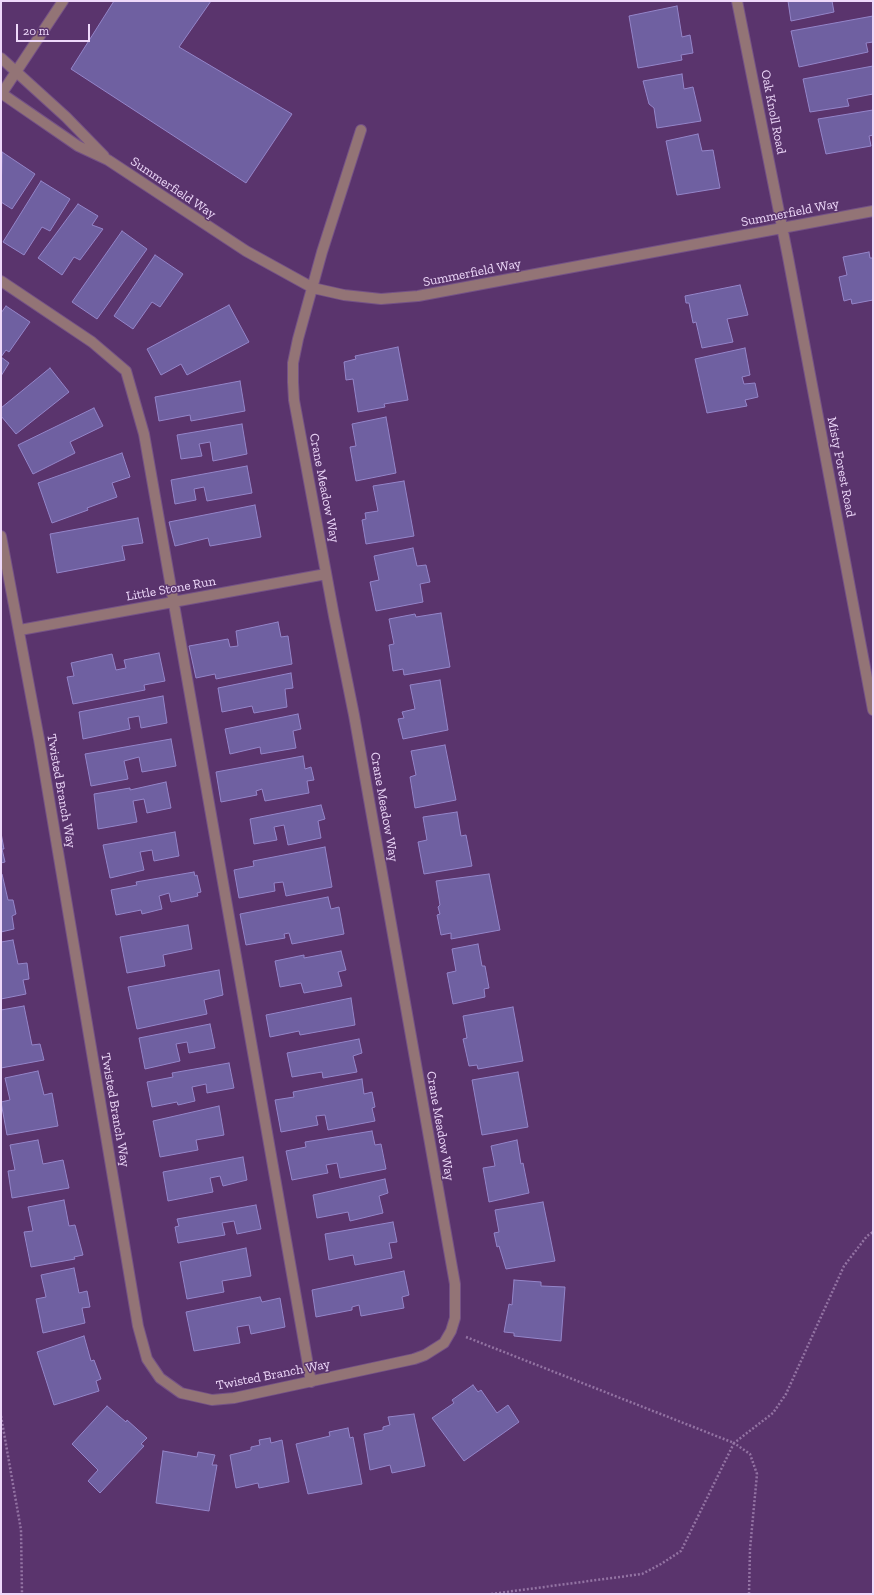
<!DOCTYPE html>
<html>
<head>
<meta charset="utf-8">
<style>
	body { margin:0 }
	#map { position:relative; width:874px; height:1595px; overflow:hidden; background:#5a346d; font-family:"Zilla Slab",serif }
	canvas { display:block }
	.frame { position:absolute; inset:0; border:2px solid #eed9fa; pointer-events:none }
	.scale { position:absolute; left:16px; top:24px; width:74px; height:18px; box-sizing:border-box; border:2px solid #eed9fa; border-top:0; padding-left:5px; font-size:12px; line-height:14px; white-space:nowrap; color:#eed9fa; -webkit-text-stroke:3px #5a346d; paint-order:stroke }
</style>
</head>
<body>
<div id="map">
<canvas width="874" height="1595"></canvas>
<div class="frame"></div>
<div class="scale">20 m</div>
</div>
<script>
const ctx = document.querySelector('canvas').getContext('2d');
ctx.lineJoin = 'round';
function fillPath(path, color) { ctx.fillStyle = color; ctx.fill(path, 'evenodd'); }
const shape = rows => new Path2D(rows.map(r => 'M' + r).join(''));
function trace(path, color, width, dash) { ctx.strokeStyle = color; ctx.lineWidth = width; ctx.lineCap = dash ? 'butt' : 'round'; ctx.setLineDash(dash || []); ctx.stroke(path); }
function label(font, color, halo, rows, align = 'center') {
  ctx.font = font + ' "Zilla Slab",serif'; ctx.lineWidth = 3; ctx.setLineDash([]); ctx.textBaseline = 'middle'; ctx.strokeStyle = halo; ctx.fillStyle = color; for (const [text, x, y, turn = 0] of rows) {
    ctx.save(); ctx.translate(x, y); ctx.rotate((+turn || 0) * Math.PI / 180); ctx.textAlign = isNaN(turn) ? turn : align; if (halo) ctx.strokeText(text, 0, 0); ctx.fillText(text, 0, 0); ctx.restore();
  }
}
const building = shape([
	[114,1,211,1,179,47,292,114,246,183,71,69,114,1],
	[788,1,832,1,834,12,791,21,788,1],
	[677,6,682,37,690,35,693,53,681,55,682,60,638,68,629,16,677,6],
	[873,16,873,42,866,43,868,52,799,67,791,31,873,16],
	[873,66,873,94,847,99,849,106,810,112,803,79,873,66],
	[682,74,684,89,693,87,701,121,657,128,654,108,649,104,643,81,682,74],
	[873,110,873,135,869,136,871,146,826,154,818,119,873,110],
	[698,134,702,151,713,150,720,188,677,195,666,141,698,134],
	[2,152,35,174,12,209,1,202,2,152],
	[41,181,70,199,50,231,42,227,24,255,3,242,41,181],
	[78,204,98,216,92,225,103,229,80,260,74,257,62,275,38,258,78,204],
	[122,231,147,249,97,319,72,302,122,231],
	[869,252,870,258,873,258,873,300,852,304,851,299,844,301,839,277,847,275,843,257,869,252],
	[155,255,183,274,160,307,152,302,133,329,114,316,155,255],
	[740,285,748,315,727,319,733,342,702,348,696,322,693,323,689,303,686,303,685,296,740,285],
	[229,305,249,342,187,375,181,364,161,375,147,349,229,305],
	[6,306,30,322,9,352,6,350,1,357,9,363,1,376,1,313,6,306],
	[398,347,408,400,384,404,385,407,358,412,353,379,346,380,344,362,356,359,355,356,398,347],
	[745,348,750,375,742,377,744,384,755,383,758,397,745,400,747,406,707,413,695,359,745,348],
	[50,368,69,392,16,434,1,416,1,408,50,368],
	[240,381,245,411,191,421,190,415,159,421,155,397,240,381],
	[94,408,103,426,70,442,75,453,33,474,18,445,94,408],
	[386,417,396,473,356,481,350,447,356,446,352,424,386,417],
	[242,424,247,454,213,461,210,442,199,444,202,456,181,459,177,435,242,424],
	[122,453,130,477,112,483,117,497,87,508,88,510,52,523,38,483,122,453],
	[247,466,252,493,207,501,204,487,194,489,196,500,175,504,171,480,247,466],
	[404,481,414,536,366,544,362,520,366,519,365,513,378,511,373,486,404,481],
	[255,505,261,537,210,546,208,538,175,546,169,522,255,505],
	[138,518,143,543,122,546,125,560,57,573,50,534,138,518],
	[413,548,417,566,426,565,430,582,420,584,423,602,376,611,370,582,379,580,374,556,413,548],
	[441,613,450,667,404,675,403,669,393,671,389,645,394,644,389,619,415,614,416,617,441,613],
	[278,622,281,637,288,636,292,664,216,679,215,674,196,678,189,646,228,639,230,647,238,646,236,631,278,622],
	[159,653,165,681,144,685,145,690,73,704,67,677,74,676,71,663,112,654,116,670,126,668,124,660,159,653],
	[291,673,293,688,285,689,287,707,254,713,252,706,222,712,218,688,291,673],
	[440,680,448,730,403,739,398,719,404,718,402,712,415,709,410,685,440,680],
	[163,696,167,723,141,728,139,716,128,718,130,729,83,739,79,712,163,696],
	[298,714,301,729,293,731,296,748,261,754,260,747,230,754,225,729,298,714],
	[171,739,176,766,142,772,139,757,124,761,128,779,91,786,85,754,171,739],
	[445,745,456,800,415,808,410,777,416,775,411,751,445,745],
	[303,756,305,769,311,767,314,780,307,781,309,793,265,801,262,789,256,791,257,795,221,802,216,772,303,756],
	[166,782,171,808,147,813,144,799,133,801,137,822,98,829,94,794,130,788,130,790,166,782],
	[321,805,325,819,318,821,321,838,288,845,284,825,274,827,277,840,254,844,250,819,321,805],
	[457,812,461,836,466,835,472,866,424,874,418,842,427,840,423,817,457,812],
	[175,832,179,856,154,861,152,850,140,852,144,870,110,878,103,845,175,832],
	[1,833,4,849,2,849,5,862,1,863,1,833],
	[325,847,332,887,286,896,283,882,274,883,275,891,239,898,234,870,254,866,253,861,325,847],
	[194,872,195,876,197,875,201,892,197,893,198,896,171,902,169,893,159,896,162,909,142,914,141,910,116,915,111,890,137,885,136,882,194,872],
	[1,874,2,874,8,900,13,900,16,914,12,916,14,929,1,932,1,874],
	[489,874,500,930,451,939,451,933,441,935,437,915,440,914,438,907,440,905,436,881,489,874],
	[328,897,331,909,339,907,344,934,292,944,289,933,284,934,285,938,246,945,240,914,328,897],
	[188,925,192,949,163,955,165,966,127,973,120,937,188,925],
	[13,940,18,964,27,963,29,979,23,980,26,994,1,999,1,942,13,940],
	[478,944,482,966,485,966,489,988,484,989,485,997,453,1004,447,973,456,971,452,949,478,944],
	[341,951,346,970,338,972,342,986,304,993,301,983,280,987,275,961,304,955,304,958,341,951],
	[219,970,223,995,204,1000,207,1014,137,1029,128,987,219,970],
	[351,998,355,1025,300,1035,299,1031,270,1037,266,1015,351,998],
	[24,1006,32,1045,40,1044,44,1060,1,1068,1,1010,24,1006],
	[513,1007,523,1061,478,1069,477,1065,469,1066,463,1039,467,1038,463,1016,513,1007],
	[210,1024,215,1048,189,1053,187,1042,176,1044,180,1061,145,1069,139,1038,210,1024],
	[359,1039,362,1053,353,1056,357,1072,323,1078,322,1072,292,1077,287,1053,359,1039],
	[229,1063,234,1088,207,1093,206,1084,192,1087,195,1101,178,1105,177,1102,152,1107,147,1082,173,1077,172,1073,229,1063],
	[38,1071,44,1095,52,1093,58,1126,7,1135,1,1102,10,1100,5,1078,38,1071],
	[518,1072,528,1127,482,1135,472,1080,518,1072],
	[362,1079,364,1094,372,1092,375,1107,372,1108,375,1121,328,1130,325,1115,316,1116,318,1125,281,1132,275,1100,294,1097,293,1092,362,1079],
	[219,1106,224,1135,196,1140,198,1150,160,1157,153,1121,219,1106],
	[372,1131,375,1145,381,1144,386,1169,340,1178,337,1163,326,1165,328,1173,292,1180,286,1151,306,1147,305,1142,372,1131],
	[38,1140,43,1164,63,1160,69,1188,12,1198,8,1171,15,1170,10,1145,38,1140],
	[517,1140,521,1164,523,1163,529,1193,489,1202,483,1168,495,1166,491,1146,517,1140],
	[243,1157,247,1180,223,1186,220,1176,210,1178,213,1192,168,1201,163,1172,243,1157],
	[385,1179,388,1193,379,1196,383,1213,350,1221,348,1212,317,1218,313,1195,385,1179],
	[64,1200,69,1226,75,1225,83,1255,74,1257,75,1259,31,1267,24,1232,33,1231,28,1207,64,1200],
	[543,1202,555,1261,506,1269,499,1246,497,1247,494,1233,499,1232,495,1210,543,1202],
	[256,1205,261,1229,237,1234,234,1221,222,1223,225,1235,178,1243,175,1227,179,1226,177,1219,256,1205],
	[393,1222,397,1242,389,1243,392,1258,355,1265,353,1255,329,1260,325,1234,393,1222],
	[246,1248,251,1276,222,1281,224,1292,187,1299,180,1262,246,1248],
	[74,1268,79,1293,87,1291,90,1307,82,1308,85,1323,43,1333,36,1299,46,1297,41,1275,74,1268],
	[404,1271,409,1295,402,1297,404,1308,361,1316,359,1305,352,1307,352,1310,316,1317,312,1290,404,1271],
	[514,1280,541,1282,541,1286,565,1287,561,1341,514,1336,514,1333,504,1332,509,1304,512,1305,514,1280],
	[260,1297,262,1302,280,1298,285,1327,251,1334,249,1325,237,1327,240,1343,194,1351,186,1312,260,1297],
	[84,1336,91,1361,94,1360,101,1379,96,1381,99,1391,54,1405,37,1352,84,1336],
	[473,1385,478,1392,481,1390,497,1413,508,1405,519,1422,464,1461,432,1418,454,1403,452,1400,473,1385],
	[107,1406,126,1422,127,1420,147,1438,141,1444,144,1446,100,1493,88,1481,98,1470,72,1444,107,1406],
	[414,1414,425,1466,392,1473,390,1465,370,1470,364,1434,383,1430,383,1427,390,1425,388,1417,414,1414],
	[348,1428,350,1438,353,1437,362,1484,308,1494,296,1444,330,1436,329,1432,348,1428],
	[270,1438,271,1443,282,1440,289,1482,259,1488,258,1483,236,1488,230,1455,251,1450,251,1447,260,1445,259,1440,270,1438],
	[163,1451,197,1457,198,1452,215,1455,212,1465,217,1465,209,1511,156,1503,163,1451]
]);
const path = shape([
	[466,1337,734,1443,681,1551,661,1564,642,1574,491,1594],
	[1,1416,21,1530,22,1594],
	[749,1594,750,1549,757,1474,750,1454,734,1443,773,1413,786,1394,844,1266,867,1236,873,1232]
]);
const minor = shape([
	[737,1,788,257,873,710],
	[1,58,66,117,104,156],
	[1,93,78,146,108,160,246,251,313,288,344,295,381,299,418,296,873,211],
	[2,93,63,1],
	[1,281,92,342,126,371,144,434,311,1382],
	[1,536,39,739,138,1326,147,1359,160,1378,181,1393,212,1400,234,1398,414,1359,425,1355,444,1343,451,1331,455,1318,455,1284,354,715,334,616,294,400,293,382,293,363,298,339,322,252,361,130],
	[20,630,326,574]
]);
const streetNames = [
	["Oak Knoll Road",773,112,79],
	["Summerfield Way",173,188,34],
	["Summerfield Way",790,213,-11],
	["Summerfield Way",472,273,-11],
	["Misty Forest Road",841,467,79],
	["Crane Meadow Way",324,488,79],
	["Little Stone Run",171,589,-10],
	["Twisted Branch Way",61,791,80],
	["Crane Meadow Way",384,807,80],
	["Twisted Branch Way",115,1110,80],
	["Crane Meadow Way",440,1126,80],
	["Twisted Branch Way",273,1375,-11]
];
fillPath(building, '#6f60a1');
trace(building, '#9485c9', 1);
trace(minor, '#755286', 12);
trace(path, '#9373a3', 2.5, [2, 2]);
trace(minor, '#937476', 10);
label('13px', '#eed9fa', '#5a346d', streetNames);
</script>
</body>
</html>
